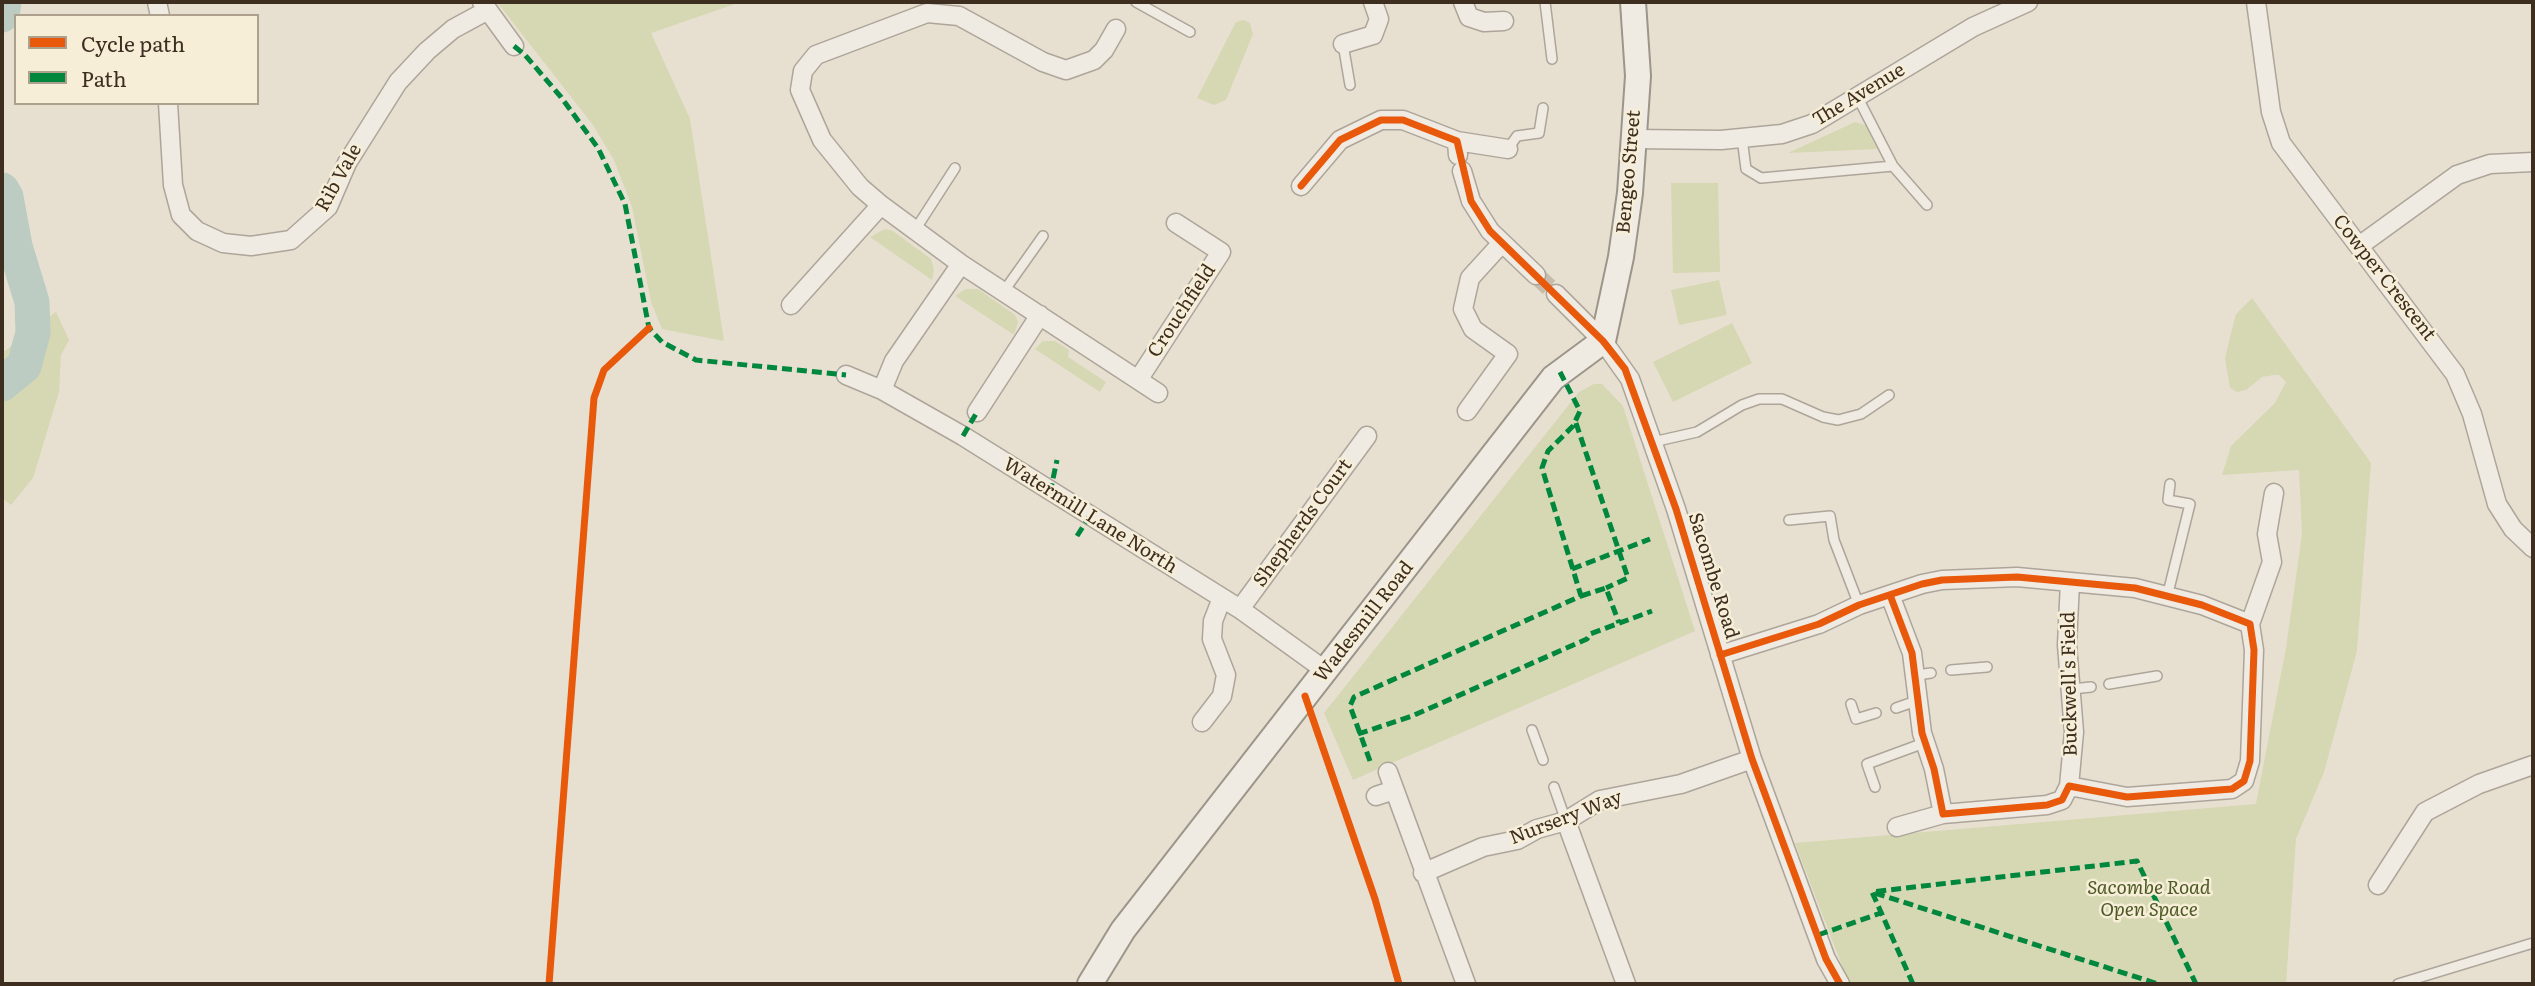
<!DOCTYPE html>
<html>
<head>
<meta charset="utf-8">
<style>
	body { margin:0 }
	#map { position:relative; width:2535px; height:986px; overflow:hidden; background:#e7e0d1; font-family:Literata,serif }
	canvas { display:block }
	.frame { position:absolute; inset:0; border:4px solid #3d2e20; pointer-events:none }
	.legend { position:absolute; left:14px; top:14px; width:245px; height:91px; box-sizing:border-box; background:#f7eed8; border:2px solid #ada18e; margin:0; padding:9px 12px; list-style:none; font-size:21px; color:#3d2e20 }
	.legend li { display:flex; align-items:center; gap:14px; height:35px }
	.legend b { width:35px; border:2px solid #ada18e }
</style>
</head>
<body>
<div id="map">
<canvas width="2535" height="986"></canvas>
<div class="frame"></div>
<ul class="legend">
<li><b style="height:9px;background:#e8590c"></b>Cycle path</li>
<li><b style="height:9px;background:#00873e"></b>Path</li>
</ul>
</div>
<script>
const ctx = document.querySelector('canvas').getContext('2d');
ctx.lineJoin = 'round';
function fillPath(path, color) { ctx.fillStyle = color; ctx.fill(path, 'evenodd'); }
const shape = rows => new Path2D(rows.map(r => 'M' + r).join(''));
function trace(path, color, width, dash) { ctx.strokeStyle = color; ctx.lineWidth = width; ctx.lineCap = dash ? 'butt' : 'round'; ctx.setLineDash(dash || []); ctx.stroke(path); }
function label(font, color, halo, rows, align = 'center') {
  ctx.font = font + ' Literata,serif'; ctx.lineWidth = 5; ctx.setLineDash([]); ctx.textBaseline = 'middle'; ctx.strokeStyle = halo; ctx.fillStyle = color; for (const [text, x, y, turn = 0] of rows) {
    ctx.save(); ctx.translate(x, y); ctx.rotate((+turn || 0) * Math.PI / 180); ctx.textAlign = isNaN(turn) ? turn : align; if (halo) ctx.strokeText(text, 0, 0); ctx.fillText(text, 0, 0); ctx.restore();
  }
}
const green = shape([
	[497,2,741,2,651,33,690,119,724,341,662,329,651,302,632,207,614,160,593,125],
	[1244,20,1250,23,1253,34,1226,100,1214,105,1197,98,1236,22],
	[1855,122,1865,125,1877,149,1788,153],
	[1671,183,1718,183,1720,272,1673,273],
	[885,229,893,231,931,259,934,270,932,280,870,237],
	[1719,280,1727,315,1679,325,1671,290],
	[966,289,978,289,1015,315,1018,322,1014,335,955,296],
	[2252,298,2371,463,2357,651,2324,772,2296,839,2286,984,1849,984,1795,843,2256,804,2286,648,2302,534,2299,470,2222,475,2231,446,2275,403,2286,382,2279,375,2274,375,2262,377,2246,390,2237,392,2230,388,2225,359,2231,333,2236,314],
	[56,312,69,340,61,355,59,392,33,478,11,505,2,498,2,353],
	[1732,323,1752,363,1673,402,1653,362],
	[1043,341,1055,341,1069,350,1068,357,1106,382,1100,392,1035,349],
	[1594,384,1602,384,1623,406,1695,631,1353,780,1324,713,1579,392]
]);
const river = shape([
	[2,15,4,2],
	[2,190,6,197,15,246,32,302,33,333,24,366,2,384]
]);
const streetTunnel = shape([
	[1536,275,1556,294]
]);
const lane = shape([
	[1136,2,1190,32],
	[1545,2,1552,59],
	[1343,44,1350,85],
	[1742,138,1746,169,1761,178,1893,166,1858,98],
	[1508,149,1517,136,1539,133,1543,108],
	[1893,166,1927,205],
	[915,230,955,168],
	[1004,291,1043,236],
	[1653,442,1697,432,1742,405,1759,399,1782,399,1823,417,1838,420,1861,414,1889,395],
	[1789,520,1830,516,1834,540,1859,605],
	[2167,597,2190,504,2168,500,2170,484],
	[1951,670,1987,667],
	[1917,675,1931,673],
	[2109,684,2157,676],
	[2072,689,2091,687],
	[1851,704,1856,719,1876,713],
	[1896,708,1919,700],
	[1532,730,1543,760],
	[1554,787,1566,821],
	[1875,787,1867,764,1924,743],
	[2398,984,2533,943]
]);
const street = shape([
	[157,2,160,16],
	[482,2,514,46],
	[1463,2,1469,17,1484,22,1504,21],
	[2256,2,2271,112,2281,143,2455,374,2472,414,2497,504,2513,529,2533,548],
	[1116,29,1104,50,1094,60,1066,70,1043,62,959,16,927,13,816,55,803,71,800,90,822,140,860,187,881,205,961,264,1158,393],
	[1343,44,1373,35,1379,19,1373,2],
	[168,103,173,185,181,215,197,231,223,243,251,246,291,240,328,207,347,163,398,82,427,51,453,29,488,10],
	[1633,139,1721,140,1782,134,1812,124,1973,27,2028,2],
	[1457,141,1508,149],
	[1462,171,1471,201,1490,231,1536,275],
	[1301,186,1340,140,1381,120,1403,120,1457,141,1458,155],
	[2359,246,2457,175,2490,164,2533,162],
	[1556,294,1603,341,1630,379,1676,509,1752,759,1826,959,1840,984],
	[791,305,881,205],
	[846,375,882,390,963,436,1240,609,1326,671],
	[1138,380,1221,252,1176,223],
	[882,390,894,361,961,264],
	[1467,411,1508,354,1473,329,1463,309,1470,278,1501,244],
	[977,412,1040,315],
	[1240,609,1367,436],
	[2250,624,2272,562,2267,534,2274,493],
	[1720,655,1819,624,1859,605,1922,584,1942,580,2017,577,2135,588,2202,605,2250,624,2254,650,2250,761,2244,781,2232,789,2127,797,2069,786,2062,800,2047,805,1943,814,1934,769,1922,733,1912,653,1890,595],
	[1202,722,1222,696,1226,675,1212,639,1213,621,1222,598],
	[1388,772,1466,984],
	[2069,786,2074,732,2067,645,2070,582],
	[1376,796,1394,790],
	[1566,821,1626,984],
	[1897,827,1943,814],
	[1423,873,1483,847,1517,840,1537,829,1566,821,1600,800,1681,784,1752,759],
	[2378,885,2425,812,2479,784,2533,765]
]);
const secondary = shape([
	[1090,984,1123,930,1553,378,1603,341,1621,257,1630,193,1638,76,1633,2]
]);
const quiet = shape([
	[514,46,525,55,561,97,598,148,625,204,649,328,662,342,696,360,846,375],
	[1576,423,1628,578,1606,588],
	[963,436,977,412],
	[1050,493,1057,460],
	[1077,536,1089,517],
	[1572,569,1650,539],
	[1581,596,1606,588,1619,623],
	[1358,734,1412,716,1587,639,1590,634,1652,611],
	[1370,761,1350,706,1354,697,1581,596,1542,468,1548,451,1573,426,1580,411,1560,372],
	[1875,893,2158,984],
	[1818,935,1881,913],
	[1913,984,1872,892,2137,861,2196,984]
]);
const cycleway = shape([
	[1301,186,1340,140,1381,120,1403,120,1457,141,1471,201,1490,231,1603,341,1625,369,1676,509,1752,759,1826,959,1840,984],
	[1720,655,1819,624,1859,605,1922,584,1942,580,2017,577,2135,588,2202,605,2250,624,2254,650,2250,761,2244,781,2232,789,2127,797,2069,786,2062,800,2047,805,1943,814,1934,769,1922,733,1912,653,1890,595],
	[1305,696,1375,899,1399,984],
	[549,984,594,398,604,370,649,328]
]);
const streetNames = [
	["The Avenue",1859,95,-31],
	["Bengeo Street",1629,172,-85],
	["Rib Vale",339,178,-61],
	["Cowper Crescent",2384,278,52],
	["Crouchfield",1182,311,-57],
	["Watermill Lane North",1090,516,32],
	["Shepherds Court",1303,523,-54],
	["Sacombe Road",1713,576,73],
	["Wadesmill Road",1364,622,-52],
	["Buckwell's Field",2070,684,-91],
	["Nursery Way",1566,818,-21]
];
const parkNames = [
	["Sacombe Road",2149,888],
	["Open Space",2149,910]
];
fillPath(green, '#d6d7b3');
trace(river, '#bcccc2', 35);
trace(streetTunnel, '#c5bcae', 18, [18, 9]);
trace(lane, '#ada599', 12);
trace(street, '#ada599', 21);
trace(secondary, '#9c958a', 28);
trace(lane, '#efebe3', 9);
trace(street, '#efebe3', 18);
trace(secondary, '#efebe3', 24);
trace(quiet, '#00873e', 5, [10, 5]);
trace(cycleway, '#e8590c', 7);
label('19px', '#3d2e20', '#f7eed8', streetNames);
label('italic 19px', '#4d5a26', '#f7eed8', parkNames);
</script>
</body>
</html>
